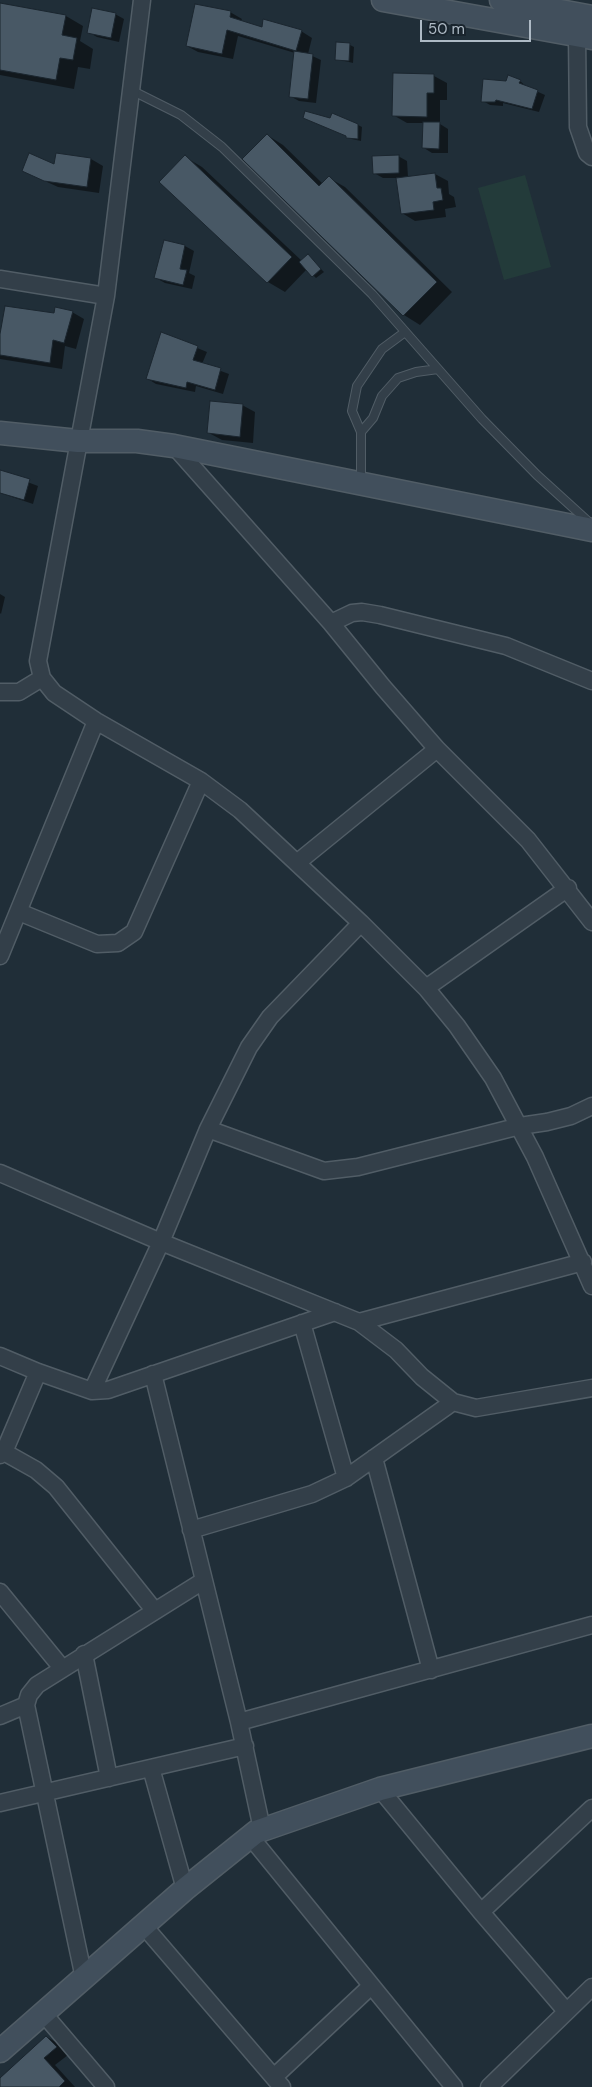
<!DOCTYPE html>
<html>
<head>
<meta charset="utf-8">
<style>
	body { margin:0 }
	#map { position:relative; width:592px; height:2087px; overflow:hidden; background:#202e38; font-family:"DM Sans",sans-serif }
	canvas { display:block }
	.scale { position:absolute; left:420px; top:20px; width:111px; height:22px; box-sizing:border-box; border:2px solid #aebac5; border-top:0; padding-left:6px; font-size:15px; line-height:18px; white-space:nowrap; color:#aebac5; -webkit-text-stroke:4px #19242d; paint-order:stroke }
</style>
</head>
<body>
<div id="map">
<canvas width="592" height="2087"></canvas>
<div class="scale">50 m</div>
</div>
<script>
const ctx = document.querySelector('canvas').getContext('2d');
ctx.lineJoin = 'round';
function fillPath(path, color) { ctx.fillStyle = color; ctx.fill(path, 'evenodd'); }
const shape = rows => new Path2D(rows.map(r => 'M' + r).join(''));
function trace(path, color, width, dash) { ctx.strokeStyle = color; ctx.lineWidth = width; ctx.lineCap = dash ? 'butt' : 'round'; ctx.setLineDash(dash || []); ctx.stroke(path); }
const green = shape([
	[525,175,551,267,504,280,478,188]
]);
const shadow = shape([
	[0,4,66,16,83,26,80,41,93,49,90,69,78,67,74,89,0,75],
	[230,12,242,19,241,21,262,28,301,31,312,38,308,54,321,60,316,103,299,101,290,96,295,53,238,36,233,59,198,52,187,46],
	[115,14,124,19,119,42,97,37,88,32],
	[350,45,354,47,353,63,336,59],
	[434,76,447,83,447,100,440,100,440,124,448,129,448,153,432,153,424,148,424,123,407,123,393,115],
	[520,81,527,87,545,95,539,112,503,103,503,106,490,105,483,101,507,82],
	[358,125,362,127,361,141,347,138],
	[267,135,283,145,323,184,329,178,345,187,452,292,420,325,404,315,244,159],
	[398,156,407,161,408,177,435,174,448,181,449,194,454,197,456,207,445,209,446,217,415,221,402,213,397,178,383,178,374,173],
	[185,157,202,167,302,261,308,256,324,272,316,278,307,269,285,292,268,282,161,182],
	[91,159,103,166,99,193,58,187,23,171],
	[165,241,185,246,194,251,189,273,195,276,192,289,165,283,156,278],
	[72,312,84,319,76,349,65,346,62,369,0,359,0,334,55,315],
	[161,333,207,352,202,364,229,374,223,394,196,386,195,392,156,384,148,379],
	[242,405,255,412,253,443,222,440,209,433],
	[1,472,38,486,33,504,0,493],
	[0,594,5,597,1,614,0,613],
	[47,2037,59,2044,68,2055,55,2065,75,2087,0,2087,0,2079]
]);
const building = shape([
	[0,3,66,15,62,35,77,38,73,60,60,58,56,80,0,70,0,3],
	[195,4,231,11,230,17,262,27,263,19,302,30,296,51,227,30,222,54,186,46,195,4],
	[92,8,116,13,111,38,87,33,92,8],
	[336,42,350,43,349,61,335,60,336,42],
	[294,51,313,54,308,99,289,97,294,51],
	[393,73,434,74,434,93,427,93,427,117,392,116,393,73],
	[508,75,521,80,519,83,538,90,532,109,496,100,495,102,481,102,483,79,506,81,508,75],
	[305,111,330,118,332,113,358,124,358,139,346,138,346,136,303,118,305,111],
	[423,122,440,122,439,149,422,148,423,122],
	[267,134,319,186,329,176,437,282,403,316,242,159,267,134],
	[29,153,54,164,56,153,91,158,87,187,44,181,22,171,29,153],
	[185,155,292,257,267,283,159,182,185,155],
	[399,155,399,173,373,174,372,156,399,155],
	[435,173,437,188,441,188,443,200,433,202,434,210,401,214,396,178,435,173],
	[164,240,185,245,180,269,187,270,183,285,154,278,164,240],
	[308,254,321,269,312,277,299,262,308,254],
	[5,306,54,313,55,307,73,311,64,343,53,340,50,363,0,355,0,334,5,306],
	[161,332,198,346,193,360,221,368,215,390,187,382,186,388,146,379,161,332],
	[210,401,243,404,240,437,207,433,210,401],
	[0,470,30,479,24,500,0,493,0,470],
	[46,2036,57,2047,44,2058,65,2081,59,2087,0,2087,0,2078,46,2036]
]);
const lane = shape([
	[131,90,181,115,222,147,372,294,482,419,537,475,591,524],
	[361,432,373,418,382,396,398,378,416,372,438,369],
	[361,480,361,432,352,411,357,386,382,349,405,332]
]);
const street = shape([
	[142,0,106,296,38,661,42,678,54,693,96,721,201,781,240,810,361,923,426,988,457,1026,493,1078,535,1157,592,1286],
	[577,35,578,127,587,153,592,157],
	[0,279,106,296],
	[174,446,331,623,383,687,437,749,528,840,592,922],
	[331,623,352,613,362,612,380,615,506,646,592,681],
	[0,692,19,692,42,678],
	[298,862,437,749],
	[19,912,97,944,118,943,134,932,201,781],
	[0,956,96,721],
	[426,988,568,888],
	[208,1129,324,1171,358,1167,520,1126,547,1122,571,1116,592,1106],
	[0,1173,161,1242,359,1322,396,1350,422,1377,453,1402,476,1408,592,1388],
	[359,1322,583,1262],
	[302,1323,346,1478],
	[0,1356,38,1372,92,1391,161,1242,208,1129,249,1047,270,1017,361,923],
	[153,1374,239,1722,262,1829],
	[92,1391,108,1390,335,1312],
	[4,1452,36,1470,56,1487,154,1610],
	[0,1455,4,1452,38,1372],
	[374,1458,431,1670],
	[191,1530,312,1494,346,1478,453,1402],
	[0,1592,62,1668],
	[84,1654,109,1778],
	[0,1716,26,1705],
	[239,1722,592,1625],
	[151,1768,185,1889],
	[380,1789,481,1912,566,2011],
	[0,1803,245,1746],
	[249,1835,454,2087],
	[481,1912,592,1808],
	[144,1926,282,2087],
	[84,1978,26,1705,29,1695,37,1685,203,1581],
	[43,2013,106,2087],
	[274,2077,371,1986],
	[489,2087,592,1987]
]);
const secondary = shape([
	[383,0,592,38],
	[501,0,592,17],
	[0,433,78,441,137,441,174,446,592,530],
	[0,2051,185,1889,256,1832,380,1789,592,1736]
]);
fillPath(green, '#233b3a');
fillPath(shadow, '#0007');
fillPath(building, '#485865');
trace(building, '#1b262f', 1);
trace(lane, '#515d66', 10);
trace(street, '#515d66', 19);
trace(secondary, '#515d66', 25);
trace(lane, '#333f49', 8);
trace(street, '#333f49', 16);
trace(secondary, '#414f5c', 22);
</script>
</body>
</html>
